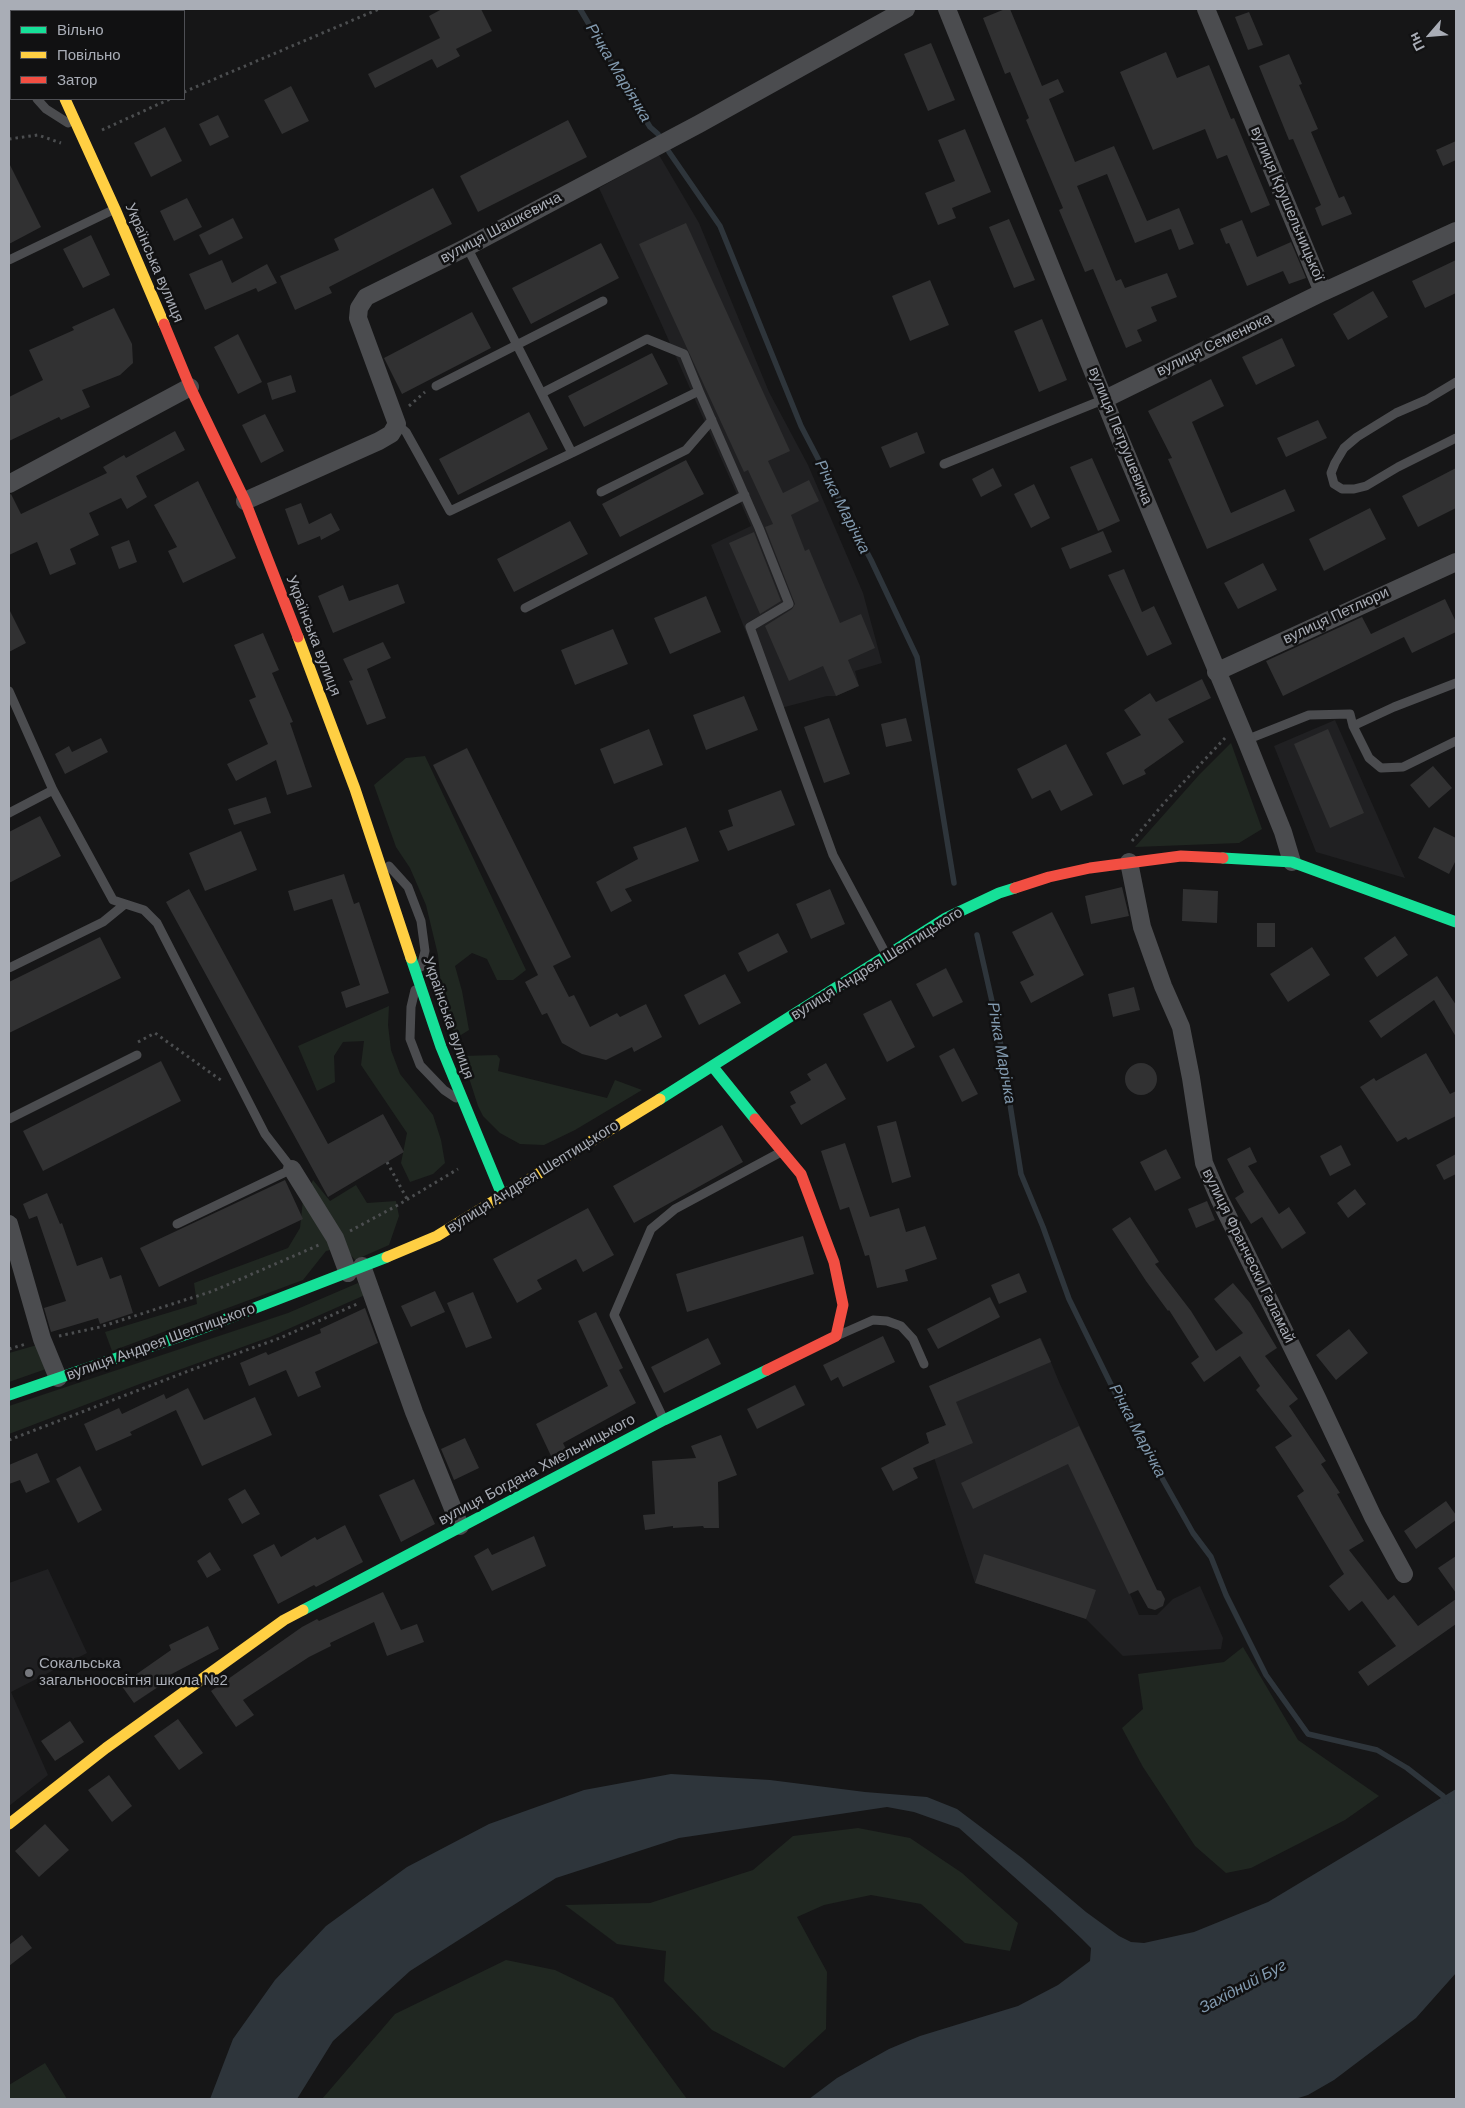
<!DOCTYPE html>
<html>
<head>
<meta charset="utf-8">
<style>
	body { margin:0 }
	#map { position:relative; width:1465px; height:2108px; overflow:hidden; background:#161617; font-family:Helvetica,sans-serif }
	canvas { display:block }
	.frame { position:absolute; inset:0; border:10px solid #a9adb6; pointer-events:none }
	.legend { position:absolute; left:10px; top:10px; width:175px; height:90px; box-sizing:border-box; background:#111112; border:1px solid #4e4f54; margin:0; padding:6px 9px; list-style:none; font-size:15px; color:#a9adb6 }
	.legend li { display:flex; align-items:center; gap:10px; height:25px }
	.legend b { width:25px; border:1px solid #4e4f54 }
	.north { position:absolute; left:1405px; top:10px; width:50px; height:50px; -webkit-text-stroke:4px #111112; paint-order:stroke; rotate:243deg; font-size:14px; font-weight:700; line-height:20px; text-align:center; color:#a9adb6 }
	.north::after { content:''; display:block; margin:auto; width:18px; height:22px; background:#a9adb6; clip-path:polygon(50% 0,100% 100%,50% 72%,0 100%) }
</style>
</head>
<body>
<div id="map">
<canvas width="1465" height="2108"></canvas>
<div class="frame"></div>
<ul class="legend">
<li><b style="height:6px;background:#16e098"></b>Вільно</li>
<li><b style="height:6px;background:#ffcf43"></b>Повільно</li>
<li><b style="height:6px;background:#f24e42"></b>Затор</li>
</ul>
<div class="north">Пн</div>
</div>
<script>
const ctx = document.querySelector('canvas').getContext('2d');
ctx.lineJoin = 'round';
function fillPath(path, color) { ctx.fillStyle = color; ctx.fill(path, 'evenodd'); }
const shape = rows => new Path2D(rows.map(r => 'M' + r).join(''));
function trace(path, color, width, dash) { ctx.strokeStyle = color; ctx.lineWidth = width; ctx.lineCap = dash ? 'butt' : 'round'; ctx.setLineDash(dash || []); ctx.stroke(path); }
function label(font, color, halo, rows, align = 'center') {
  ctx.font = font + ' Helvetica,sans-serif'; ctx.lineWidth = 5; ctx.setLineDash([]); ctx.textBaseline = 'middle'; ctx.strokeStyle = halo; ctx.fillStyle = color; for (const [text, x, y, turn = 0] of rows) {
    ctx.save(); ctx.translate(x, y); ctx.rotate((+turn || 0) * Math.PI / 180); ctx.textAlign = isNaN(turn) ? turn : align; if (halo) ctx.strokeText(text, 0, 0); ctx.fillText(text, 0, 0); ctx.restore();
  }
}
const built = shape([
	[659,155,699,223,769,392,808,465,863,593,882,663,855,671,859,686,836,696,827,696,777,709,711,545,751,526,661,323,599,188],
	[1335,720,1405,878,1316,852,1274,746],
	[1041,1338,1059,1382,1153,1583,1130,1594,1139,1615,1157,1615,1173,1599,1200,1586,1223,1638,1221,1649,1123,1656,1086,1619,975,1583,926,1433,946,1425,929,1386],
	[48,1569,87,1653,11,1692,48,1775,9,1806,9,1583]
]);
const green = shape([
	[1231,743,1262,829,1239,843,1135,847,1199,775],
	[425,756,526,970,513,980,497,980,487,959,472,953,455,966,462,991,469,1030,456,1038,442,998,438,955,426,905,410,868,396,847,374,785,406,758],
	[389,1006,388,1025,391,1050,400,1074,433,1115,441,1140,445,1163,433,1174,410,1182,401,1163,407,1133,361,1065,364,1041,343,1042,334,1056,335,1082,317,1091,298,1046],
	[497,1055,500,1059,498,1071,607,1098,615,1080,642,1090,575,1130,544,1145,520,1144,500,1133,483,1116,478,1106,462,1056],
	[313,1180,330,1201,356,1185,367,1203,396,1201,399,1216,389,1245,355,1260,344,1247,326,1251,303,1280,112,1351,105,1332,197,1304,194,1283,288,1248,300,1228,303,1200],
	[358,1283,365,1295,270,1337,137,1385,9,1434,9,1406,288,1313],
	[37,1345,46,1369,9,1382,9,1353],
	[1243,1647,1298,1740,1379,1796,1345,1820,1251,1868,1226,1873,1195,1846,1143,1767,1122,1728,1143,1709,1138,1674,1224,1662],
	[858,1828,910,1838,962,1873,1018,1923,1010,1951,965,1943,921,1904,871,1895,824,1905,797,1917,827,1972,826,2029,784,2068,712,2030,664,1981,666,1951,617,1944,565,1905,650,1903,753,1870,793,1836],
	[506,1960,555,1970,613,1998,687,2099,322,2099,395,2014],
	[45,2063,67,2099,9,2099,9,2085]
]);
const water = shape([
	[671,1774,770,1780,865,1792,927,1797,957,1809,1022,1858,1086,1912,1119,1936,1131,1942,1144,1943,1194,1932,1268,1902,1456,1789,1456,1973,1416,2018,1334,2080,1308,2095,1295,2099,809,2099,837,2078,889,2049,920,2036,1018,2006,1058,1985,1090,1961,1091,1948,1082,1939,1048,1907,959,1828,914,1812,887,1807,679,1838,556,1878,410,1971,333,2041,297,2099,210,2099,233,2039,275,1980,326,1926,407,1867,489,1824,584,1790]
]);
const stream = shape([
	[580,9,650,127,658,134],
	[669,152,720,226,801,426,871,560,917,657,954,883],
	[977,935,998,1028,1021,1174,1043,1227,1069,1299,1123,1409,1193,1533,1211,1557,1226,1595,1266,1675,1308,1734,1377,1750,1407,1768,1443,1796,1446,1801]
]);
const building = shape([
	[442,9,481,9,492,31,456,49,460,56,437,68,432,59,375,88,368,74,440,38,429,16],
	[1005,9,1010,9,1042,86,1058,79,1064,92,1049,99,1075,162,1114,146,1147,221,1179,208,1194,244,1179,250,1171,229,1135,243,1107,174,1077,186,1116,281,1121,279,1125,288,1167,273,1177,297,1151,307,1157,321,1137,330,1142,341,1126,348,1093,269,1085,272,1059,210,1063,208,1026,120,1029,118,1010,72,1005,74,983,18],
	[1249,12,1263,45,1248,50,1235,17],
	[931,43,955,100,928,111,904,54],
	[1166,52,1177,78,1209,65,1231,119,1234,118,1270,205,1251,213,1227,155,1217,159,1205,129,1153,150,1120,72],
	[1289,54,1302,84,1299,85,1318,129,1311,132,1339,198,1344,196,1352,214,1322,226,1315,208,1321,205,1293,139,1289,140,1259,66],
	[291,86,309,121,282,134,264,100],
	[218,115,229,137,210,146,199,124],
	[568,120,587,157,478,212,460,176],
	[165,127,182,161,151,177,134,143],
	[965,129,991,192,952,208,956,218,938,225,925,193,955,181,938,140],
	[1456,141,1456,160,1443,166,1436,150],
	[9,163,41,227,9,244],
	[433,188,452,224,329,287,332,293,295,310,280,276,339,250,334,239],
	[187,198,202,227,174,241,160,211],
	[233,218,243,238,209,255,199,235],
	[1009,219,1035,280,1014,288,989,227],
	[1242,220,1257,257,1291,242,1306,278,1289,284,1283,271,1247,286,1229,243,1226,244,1220,229],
	[686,223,790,451,768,461,783,493,809,480,819,501,791,515,805,551,809,549,840,623,861,614,875,648,848,660,859,686,836,696,823,666,789,681,765,626,792,609,795,604,765,527,773,524,748,470,744,472,639,244],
	[91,235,110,275,83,288,63,249],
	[601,243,619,278,531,324,512,288],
	[222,260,232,283,267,264,277,283,258,292,256,288,205,310,189,274],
	[1456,260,1456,293,1425,308,1412,281],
	[930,280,949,325,910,341,892,296],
	[1373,291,1388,317,1348,340,1333,314],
	[114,308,132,344,133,363,120,375,82,390,90,407,61,420,59,417,9,441,9,397,43,380,29,350,74,330,72,327],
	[472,312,491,348,402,394,384,358],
	[1042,319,1067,380,1039,392,1014,331],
	[238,334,262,382,238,394,214,347],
	[1282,338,1295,366,1256,385,1242,357],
	[652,353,668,384,584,427,568,396],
	[291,375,296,392,272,400,267,383],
	[1211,379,1224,406,1192,422,1231,513,1285,489,1295,511,1207,549,1168,459,1172,458,1148,411],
	[529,412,548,449,458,495,439,459],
	[265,414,284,451,261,463,242,425],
	[1318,420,1327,438,1286,457,1277,438],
	[175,431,185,450,136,476,147,497,127,509,121,498,89,513,99,535,70,549,76,564,50,575,37,542,9,555,9,495,11,494,21,514,107,473,103,467,124,455,126,458],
	[917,432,925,453,890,468,881,447],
	[1092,458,1120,521,1098,531,1070,467],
	[686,460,704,494,620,537,602,504],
	[993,468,1002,486,981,497,972,479],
	[1456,468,1456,508,1418,527,1402,496],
	[198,481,236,558,183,583,168,551,177,547,154,505],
	[1034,484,1050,518,1031,528,1014,494],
	[301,503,309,524,331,513,340,530,321,540,320,536,298,545,285,509],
	[1370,508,1386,539,1324,571,1309,539],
	[570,521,588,554,514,592,497,559],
	[1103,531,1112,552,1070,569,1061,548],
	[754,532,781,601,760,614,729,543],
	[129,540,137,562,119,569,111,547],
	[1263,563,1277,590,1238,609,1224,583],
	[1124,569,1142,612,1154,606,1172,644,1147,656,1108,575],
	[398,584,405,603,333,633,318,596,343,585,349,601],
	[706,596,721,632,670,654,654,618],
	[1445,599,1456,622,1456,632,1412,653,1404,637,1283,696,1266,661,1362,617,1371,634],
	[9,609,26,643,9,652],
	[613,629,628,664,575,685,561,650],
	[263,633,279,670,272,673,293,722,290,723,312,787,287,795,276,760,236,781,227,764,268,744,249,700,256,697,234,645],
	[383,642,391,658,367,669,386,718,367,725,349,681,353,680,343,659],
	[1202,679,1211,698,1168,719,1184,742,1144,770,1146,774,1123,785,1106,753,1141,735,1124,710,1150,693,1156,702],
	[744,696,758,730,706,750,693,715],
	[829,718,850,774,824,783,804,727],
	[906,718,912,741,886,747,881,724],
	[649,729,663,765,614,784,600,749],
	[1328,729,1364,813,1330,828,1294,744],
	[101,738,108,752,65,774,55,754,69,746,72,752],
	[1066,744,1093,795,1061,811,1050,790,1032,799,1017,769],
	[467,748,571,957,553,966,569,997,574,995,590,1027,617,1013,620,1017,646,1004,662,1037,634,1052,632,1047,606,1060,582,1054,562,1043,547,1013,542,1015,525,982,538,975,433,765],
	[1433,766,1452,788,1429,808,1410,785],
	[781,790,795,825,728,851,719,831,733,826,728,810],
	[266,797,271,813,234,825,228,809],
	[40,816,61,856,9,883,9,832],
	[686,827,699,861,625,889,632,901,611,912,596,882,638,859,633,847],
	[1434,827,1456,838,1456,860,1449,874,1418,858],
	[241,831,257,870,205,891,189,853],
	[344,874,354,904,359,902,389,993,346,1008,341,992,360,985,332,899,294,911,288,891],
	[1122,887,1129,916,1091,924,1085,896],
	[189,889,328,1144,383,1114,404,1152,328,1197,166,902],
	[830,889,845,924,811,939,796,904],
	[1183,889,1218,891,1217,923,1182,921],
	[1052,912,1084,975,1031,1003,1020,982,1034,975,1012,932],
	[1257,923,1275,923,1275,947,1257,947],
	[778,933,788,952,748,972,738,953],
	[1395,936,1408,955,1377,977,1364,958],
	[100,937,121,978,9,1033,9,982],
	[1312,947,1330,975,1288,1002,1270,974],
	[946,968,963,1002,933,1017,916,984],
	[725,974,741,1003,699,1025,684,995],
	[1437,976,1456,1005,1456,1037,1434,1000,1381,1038,1369,1021],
	[1134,987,1140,1010,1113,1017,1108,994],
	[891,1000,915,1047,887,1062,863,1014],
	[954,1048,978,1094,962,1102,939,1056],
	[1426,1053,1450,1094,1456,1091,1456,1116,1408,1140,1406,1137,1397,1142,1360,1087,1374,1078,1376,1081],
	[161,1061,181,1101,43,1171,23,1131],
	[826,1063,846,1099,801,1125,790,1106,796,1103,790,1092,811,1080,807,1074],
	'1125 1079a16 16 0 1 1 32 0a16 16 0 1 1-32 0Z',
	[896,1121,911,1177,892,1183,877,1126],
	[722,1125,743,1162,634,1223,613,1186],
	[845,1143,870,1217,899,1208,906,1232,925,1226,937,1259,905,1270,908,1281,877,1288,869,1255,865,1256,849,1207,840,1210,821,1151],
	[1341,1145,1351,1165,1330,1176,1320,1156],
	[1250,1147,1257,1162,1248,1166,1279,1214,1289,1207,1306,1233,1282,1249,1262,1217,1251,1224,1235,1198,1244,1192,1227,1159],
	[1166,1149,1181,1178,1155,1191,1140,1162],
	[1456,1154,1456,1174,1444,1180,1436,1165],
	[285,1180,303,1219,159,1287,140,1248],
	[1355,1189,1366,1204,1348,1218,1337,1203],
	[47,1193,60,1224,62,1223,77,1266,102,1257,110,1279,121,1275,133,1313,100,1324,98,1318,51,1332,44,1308,66,1301,37,1216,29,1219,23,1204],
	[1207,1201,1215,1220,1196,1228,1188,1209],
	[588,1208,614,1255,583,1272,576,1259,537,1280,542,1289,517,1303,493,1259],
	[1130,1217,1159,1262,1155,1264,1191,1311,1216,1351,1243,1333,1214,1299,1233,1283,1250,1303,1277,1348,1265,1356,1298,1399,1289,1406,1326,1461,1321,1464,1340,1493,1337,1494,1364,1541,1349,1550,1388,1600,1394,1595,1418,1626,1456,1599,1456,1624,1368,1686,1358,1672,1396,1646,1362,1601,1349,1611,1329,1586,1344,1574,1297,1496,1304,1491,1275,1447,1292,1436,1256,1390,1260,1386,1240,1356,1204,1382,1191,1363,1199,1357,1169,1310,1168,1311,1146,1281,1112,1229],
	[803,1236,814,1274,687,1312,676,1274],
	[1019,1273,1027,1292,999,1304,991,1285],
	[435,1291,445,1312,411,1327,401,1306],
	[473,1292,492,1338,466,1348,447,1303],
	[990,1297,1000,1317,938,1349,927,1329],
	[365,1308,378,1343,315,1372,321,1387,298,1397,286,1370,249,1386,240,1363,266,1352,268,1355,321,1333,320,1329],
	[596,1312,623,1368,619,1370,636,1403,563,1443,567,1451,552,1458,536,1424,608,1386,578,1321],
	[1349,1329,1368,1353,1336,1380,1316,1355],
	[883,1336,895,1362,843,1387,838,1377,831,1381,823,1365],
	[708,1338,721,1364,664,1393,651,1367],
	[1040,1338,1051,1362,956,1402,973,1443,913,1468,918,1478,893,1491,881,1468,929,1443,926,1433,946,1425,929,1386],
	[795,1385,805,1405,757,1429,747,1409],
	[188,1388,204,1420,255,1397,272,1435,202,1466,176,1410,130,1432,132,1435,96,1451,84,1424,119,1408,122,1414,164,1394,166,1399],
	[1079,1426,1157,1590,1161,1591,1165,1599,1163,1606,1155,1610,1148,1608,1138,1590,1129,1594,1068,1464,973,1509,961,1483],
	[721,1435,737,1475,718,1482,719,1528,704,1528,703,1526,673,1528,673,1526,645,1530,643,1515,655,1514,652,1461,696,1458,691,1446],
	[465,1438,479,1468,454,1480,441,1449],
	[37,1453,50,1482,26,1493,20,1480,9,1484,9,1465],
	[80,1466,102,1510,78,1523,56,1479],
	[414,1479,435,1524,401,1542,379,1495],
	[245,1489,260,1514,242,1524,228,1499],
	[1446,1501,1456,1515,1456,1520,1416,1549,1404,1531],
	[345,1525,363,1562,316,1587,314,1585,278,1604,253,1555,274,1544,281,1557,315,1537,317,1540],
	[534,1536,546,1566,492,1591,474,1556,488,1548,492,1555],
	[210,1552,221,1570,207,1578,197,1561],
	[984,1554,1096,1590,1086,1619,975,1583],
	[1456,1556,1456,1593,1438,1568],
	[383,1592,401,1630,417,1624,424,1642,387,1656,374,1622,330,1643,331,1646,309,1657,243,1700,254,1715,236,1727,211,1691,302,1627,317,1619,319,1621],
	[208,1626,219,1649,168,1676,170,1679,134,1703,121,1685,171,1650,169,1645],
	[178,1719,203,1753,179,1770,154,1736],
	[70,1721,84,1742,55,1761,41,1741],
	[109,1775,132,1806,112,1822,88,1790],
	[45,1824,69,1850,39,1877,15,1851],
	[22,1935,32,1948,9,1966,9,1945]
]);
const path = shape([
	[184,92,379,9],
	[102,130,170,99],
	[9,139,38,135,61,143],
	[409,406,425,392],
	[1132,841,1164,803,1225,738],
	[138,1042,155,1033,222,1081],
	[387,1162,407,1199],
	[350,1231,398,1205,458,1169],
	[59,1336,100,1327,213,1291,319,1245],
	[9,1349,26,1344],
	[9,1440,191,1370,280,1338,357,1304]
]);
const lane = shape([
	[9,57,11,62],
	[37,99,46,109,68,123],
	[467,247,572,453,699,391,759,528,789,604,750,627,833,855,886,954],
	[9,260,115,209],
	[1456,382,1426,400,1396,413,1357,437,1344,448,1335,463,1331,473,1334,484,1342,489,1354,489,1366,486,1398,467,1456,438],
	[436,386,603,301],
	[542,393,647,339,684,354,699,391],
	[397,424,406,432,450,511,572,453],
	[944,464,1105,399],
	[601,492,686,450,712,420],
	[525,608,745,495],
	[9,691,53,790,113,900,144,910,157,923,265,1134,292,1169,177,1224],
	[1353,726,1394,707,1456,683],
	[1246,740,1309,715,1350,714,1353,726,1369,758,1381,768,1403,767,1456,741],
	[9,813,53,790],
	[389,866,408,887,421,921,425,951,421,967],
	[9,968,103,922,125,904],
	[415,990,411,1007,410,1039,420,1065,444,1090,456,1098],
	[9,1119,137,1055],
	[839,1335,873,1320,887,1321,901,1326,913,1339,924,1364],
	[663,1418,614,1315,651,1229,675,1209,781,1152]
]);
const street = shape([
	[947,9,1118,434,1246,740,1283,832,1292,862],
	[1206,9,1323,292,1456,231],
	[1105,399,1323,292],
	[9,484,190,387],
	[245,501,379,441,391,434,397,424,358,318,359,308,366,297,467,247,699,124,906,9],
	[1216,672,1456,562],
	[1129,862,1142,927,1163,986,1181,1027,1191,1078,1204,1163,1219,1198,1317,1398,1373,1517,1404,1574],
	[292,1169,335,1238,348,1273],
	[9,1224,42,1339,58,1378],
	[362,1266,414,1412,460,1526]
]);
const fast = shape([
	[25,9,26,11],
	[1223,858,1292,862,1456,922],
	[411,958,441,1047,502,1195],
	[713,1067,755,1119],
	[660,1099,946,918,999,893,1015,888],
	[9,1395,190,1333,387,1257],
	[303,1610,664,1420,767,1370]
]);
const slow = shape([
	[65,99,115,209,164,324],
	[298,637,355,789,411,958],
	[387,1257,437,1236,660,1099],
	[9,1824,106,1748,284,1620,303,1610]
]);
const jam = shape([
	[164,324,190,387,245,501,298,637],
	[1015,888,1049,877,1090,868,1181,856,1223,858],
	[755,1119,801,1174,834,1262,843,1305,836,1336,767,1370]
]);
const markers = [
	[29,1673,5,"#76787e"]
];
const streetNames = [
	["вулиця Крушельницької",1287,204,67],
	["вулиця Шашкевича",501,228,-28],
	["Українська вулиця",154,263,67],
	["вулиця Семенюка",1214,345,-26],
	["вулиця Петрушевича",1120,436,68],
	["вулиця Петлюри",1336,616,-25],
	["Українська вулиця",313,636,69],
	["вулиця Андрея Шептицького",877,964,-32],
	["Українська вулиця",448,1018,71],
	["вулиця Андрея Шептицького",533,1177,-32],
	["вулиця Франчески Галамай",1248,1256,64],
	["вулиця Андрея Шептицького",161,1342,-20],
	["вулиця Богдана Хмельницького",537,1470,-28]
];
const poiNames = [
	["Сокальська",39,1664],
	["загальноосвітня школа №2",39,1681]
];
const waterNames = [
	["Річка Маріячка",618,73,59],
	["Річка Марічка",842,507,63],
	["Річка Марічка",1001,1053,80],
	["Річка Марічка",1137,1431,62],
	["Західний Буг",1243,1987,-28]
];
fillPath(built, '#202022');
fillPath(green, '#202721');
fillPath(water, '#2e353b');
trace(stream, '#2e353b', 5.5);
fillPath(building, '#313132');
trace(path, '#4c4e50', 3, [2.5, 4]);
trace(lane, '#4b4c4f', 9);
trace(street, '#4b4c4f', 18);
trace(fast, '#16e098', 11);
trace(slow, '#ffcf43', 11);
trace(jam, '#f24e42', 11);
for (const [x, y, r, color] of markers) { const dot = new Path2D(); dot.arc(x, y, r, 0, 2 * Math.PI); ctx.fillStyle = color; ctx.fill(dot); trace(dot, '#111112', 2); }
label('15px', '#a9adb6', '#111112', streetNames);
label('15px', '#a9adb6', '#111112', poiNames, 'left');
label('italic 16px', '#829aaf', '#111112', waterNames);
</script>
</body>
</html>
